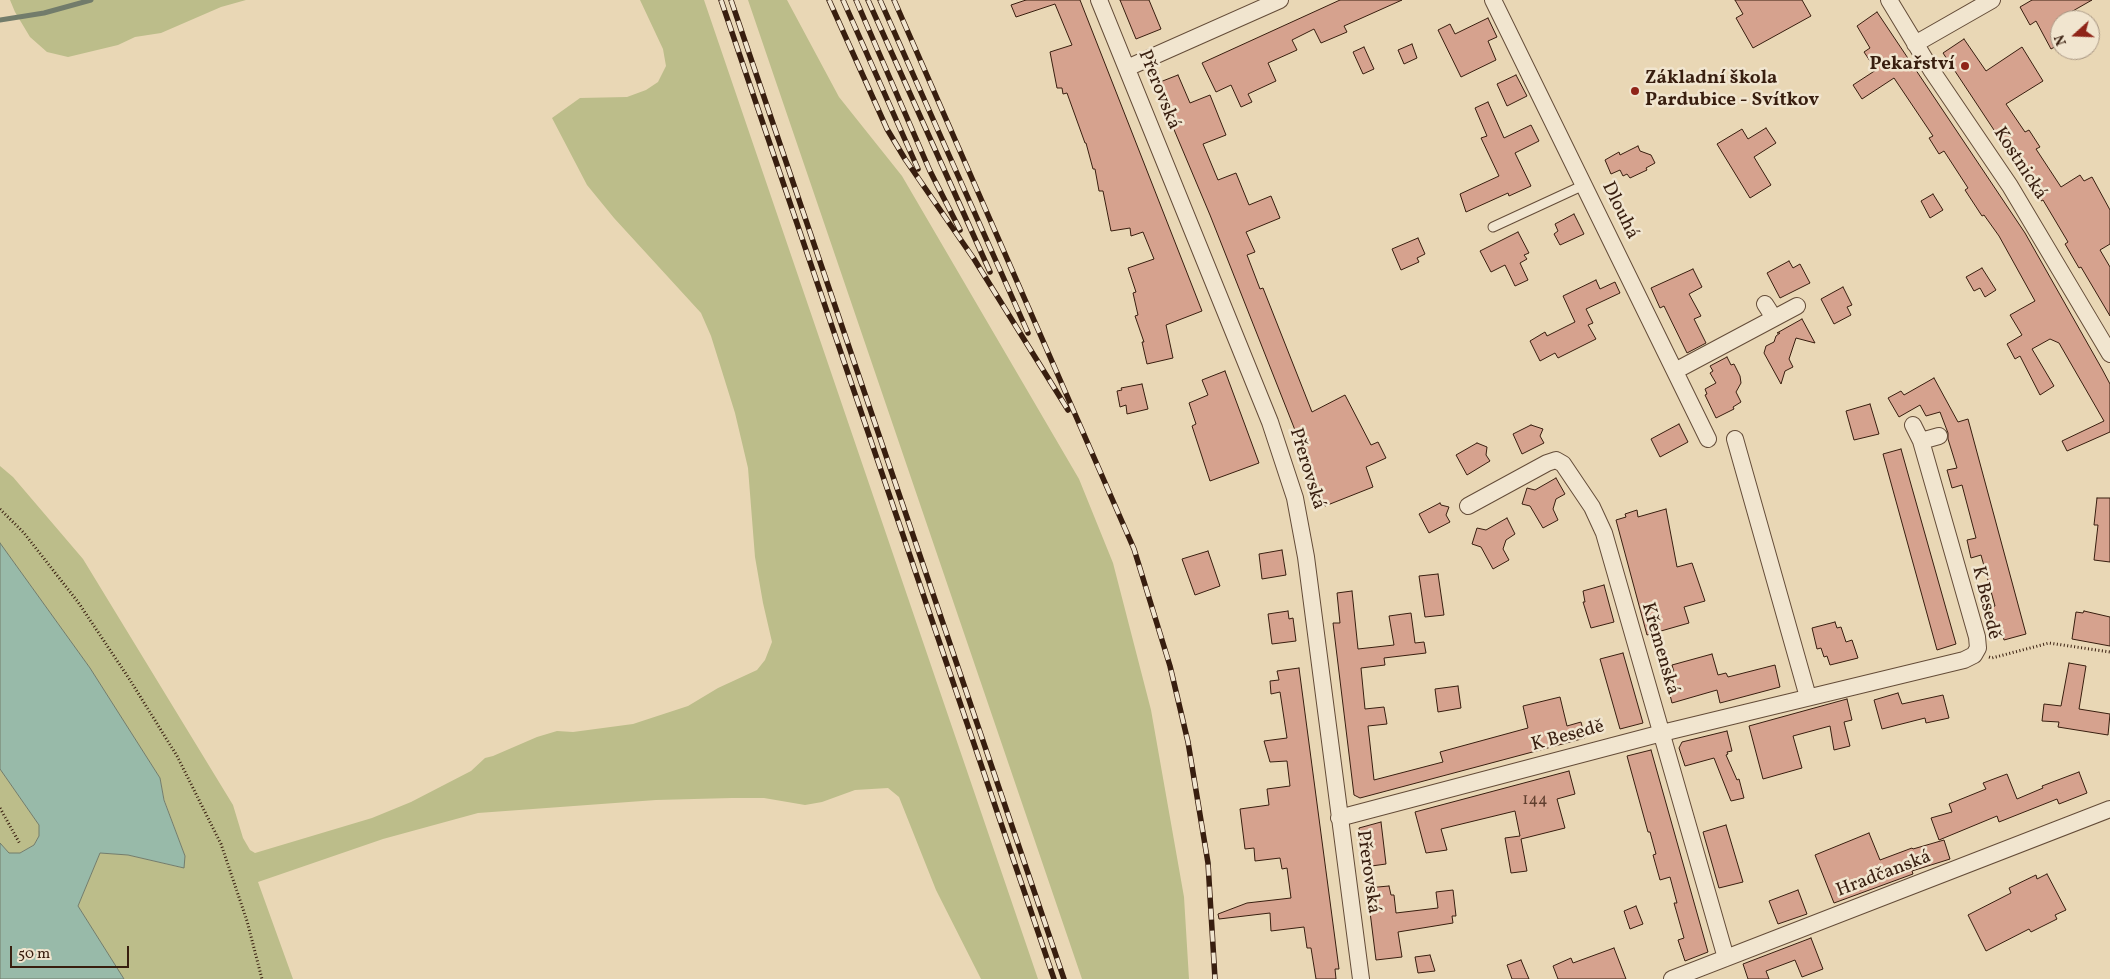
<!DOCTYPE html>
<html>
<head>
<meta charset="utf-8">
<style>
	body { margin:0 }
	#map { position:relative; width:2110px; height:979px; overflow:hidden; background:#e9d7b5; font-family:Vollkorn,serif }
	canvas { display:block }
	.north { position:absolute; left:2050px; top:10px; width:50px; height:50px; box-sizing:border-box; background:#f1e5cf; border:1px solid #a79582; border-radius:50%; rotate:250deg; font-size:14px; font-weight:700; line-height:20px; text-align:center; color:#381e0f }
	.north::after { content:''; display:block; margin:auto; width:18px; height:22px; background:#8f2418; clip-path:polygon(50% 0,100% 100%,50% 72%,0 100%) }
	.scale { position:absolute; left:10px; top:946px; width:119px; height:22px; box-sizing:border-box; border:2px solid #381e0f; border-top:0; padding-left:6px; font-size:15px; line-height:18px; white-space:nowrap; color:#381e0f; -webkit-text-stroke:4px #f1e5cf; paint-order:stroke }
</style>
</head>
<body>
<div id="map">
<canvas width="2110" height="979"></canvas>
<div class="north">N</div>
<div class="scale">50 m</div>
</div>
<script>
const ctx = document.querySelector('canvas').getContext('2d');
ctx.lineJoin = 'round';
function fillPath(path, color) { ctx.fillStyle = color; ctx.fill(path, 'evenodd'); }
const shape = rows => new Path2D(rows.map(r => 'M' + r).join(''));
function trace(path, color, width, dash) { ctx.strokeStyle = color; ctx.lineWidth = width; ctx.lineCap = dash ? 'butt' : 'round'; ctx.setLineDash(dash || []); ctx.stroke(path); }
function label(font, color, halo, rows, align = 'center') {
  ctx.font = font + ' Vollkorn,serif'; ctx.lineWidth = 5; ctx.setLineDash([]); ctx.textBaseline = 'middle'; ctx.strokeStyle = halo; ctx.fillStyle = color; for (const [text, x, y, turn = 0] of rows) {
    ctx.save(); ctx.translate(x, y); ctx.rotate((+turn || 0) * Math.PI / 180); ctx.textAlign = isNaN(turn) ? turn : align; if (halo) ctx.strokeText(text, 0, 0); ctx.fillText(text, 0, 0); ctx.restore();
  }
}
const green = shape([
	[10,0,246,0,221,7,161,33,135,37,118,45,68,57,47,52,30,37,15,12],
	[640,0,704,0,1038,979,981,979,936,890,899,797,888,788,855,790,822,802,805,805,764,798,732,798,656,800,478,813,383,839,258,882,293,979,124,979,78,906,100,853,128,855,183,868,185,856,164,799,160,778,90,668,0,543,0,466,13,477,83,559,233,805,243,838,250,850,255,853,372,818,411,802,471,771,485,758,493,756,537,737,557,731,573,732,633,724,688,706,718,688,757,670,765,660,772,642,763,603,755,557,748,468,735,413,711,336,701,313,614,218,587,185,552,118,580,98,627,97,646,90,658,82,666,66,663,49],
	[748,0,787,0,839,97,902,176,1079,479,1113,563,1151,710,1184,897,1189,979,1082,979],
	[0,769,39,825,39,836,34,845,20,853,9,853,0,843]
]);
const water = shape([
	[0,543,90,668,160,778,164,800,185,856,184,868,128,855,100,853,78,906,124,979,0,979,0,843,9,853,20,853,34,845,39,836,39,825,0,769,0,543]
]);
const stream = shape([
	[0,20,44,13,91,0]
]);
const building = shape([
	[1026,0,1080,0,1202,311,1166,325,1173,358,1147,364,1142,342,1144,342,1135,316,1138,315,1133,293,1136,292,1128,268,1154,259,1143,232,1131,236,1130,228,1111,231,1103,191,1099,191,1095,169,1093,169,1086,143,1085,143,1067,93,1063,94,1062,88,1057,88,1050,52,1072,45,1055,4,1016,17,1011,5,1026,0],
	[1120,0,1149,0,1161,29,1136,39,1120,0],
	[1340,0,1402,0,1344,26,1347,32,1321,43,1314,29,1292,40,1297,50,1268,63,1276,81,1248,94,1252,102,1241,107,1231,85,1216,92,1202,63,1340,0],
	[1735,0,1802,0,1811,16,1753,48,1736,18,1743,14,1735,0],
	[2032,0,2092,0,2064,16,2066,20,2060,20,2060,44,2051,49,2036,21,2030,25,2020,7,2032,0],
	[1877,12,2025,233,2102,369,2110,384,2110,432,2067,451,2062,441,2104,421,2059,343,2050,339,2032,349,2054,386,2040,395,2020,356,2015,359,2007,344,2022,335,2010,315,2035,301,1999,236,1984,215,1982,216,1965,190,1968,188,1944,151,1939,154,1929,138,1933,136,1894,78,1862,99,1853,85,1876,70,1864,52,1870,48,1857,26,1877,12],
	[1488,18,1497,37,1488,41,1496,60,1461,77,1438,30,1450,24,1455,34,1488,18],
	[1964,39,1986,71,2022,47,2043,81,2006,104,2025,132,2029,130,2040,147,2036,149,2061,187,2080,175,2084,181,2092,177,2110,210,2110,244,2100,250,2110,267,2110,316,2081,267,2079,268,2065,244,2068,242,2043,200,2041,201,1943,53,1964,39],
	[1412,44,1417,58,1404,64,1398,50,1412,44],
	[1364,47,1374,69,1363,74,1353,52,1364,47],
	[1178,75,1190,103,1210,95,1226,135,1203,144,1218,180,1236,173,1249,205,1271,196,1280,218,1246,232,1255,252,1247,255,1260,289,1263,288,1312,412,1345,395,1371,445,1378,442,1386,458,1366,467,1373,487,1325,506,1210,215,1159,94,1155,84,1178,75],
	[1516,75,1527,96,1507,106,1497,84,1516,75],
	[1488,102,1504,138,1531,125,1539,141,1515,153,1531,186,1509,196,1508,193,1466,212,1460,194,1499,176,1481,138,1487,136,1475,108,1488,102],
	[1766,128,1776,143,1754,157,1771,185,1750,198,1717,144,1742,129,1748,139,1766,128],
	[1638,146,1640,151,1651,155,1655,163,1646,168,1647,170,1630,178,1627,174,1623,176,1620,170,1611,174,1605,160,1619,152,1620,155,1638,146],
	[1933,194,1943,210,1930,218,1921,201,1933,194],
	[1574,214,1584,234,1560,245,1554,234,1558,231,1555,224,1574,214],
	[1518,232,1529,253,1524,255,1527,259,1520,263,1528,280,1515,286,1505,265,1491,272,1480,251,1518,232],
	[1418,238,1425,254,1417,258,1419,262,1401,270,1392,249,1418,238],
	[1789,261,1793,268,1800,264,1810,283,1780,298,1767,273,1789,261],
	[1982,268,1996,290,1985,297,1980,288,1974,291,1966,277,1982,268],
	[1693,269,1702,287,1689,294,1701,316,1694,319,1706,343,1687,353,1664,306,1660,308,1651,288,1693,269],
	[1596,280,1600,289,1615,282,1620,293,1586,309,1593,323,1588,325,1596,339,1558,358,1555,353,1540,361,1530,341,1545,332,1547,336,1575,322,1563,296,1596,280],
	[1843,287,1852,305,1847,307,1851,315,1834,324,1821,299,1843,287],
	[1802,319,1815,343,1796,338,1789,359,1793,367,1785,371,1781,384,1764,353,1766,346,1774,342,1776,336,1780,333,1777,333,1802,319],
	[1727,357,1731,365,1734,364,1740,376,1741,383,1736,392,1741,402,1733,407,1734,409,1716,418,1705,395,1707,394,1705,389,1716,383,1710,373,1713,371,1710,366,1727,357],
	[1225,371,1259,463,1210,481,1192,426,1196,424,1189,403,1208,395,1202,380,1225,371],
	[1934,378,1958,422,1968,419,2026,634,2004,640,2000,623,1990,626,1985,608,1995,606,1981,555,1971,558,1967,540,1976,538,1962,485,1952,488,1947,470,1957,468,1948,439,1948,433,1940,412,1926,416,1920,405,1899,417,1888,398,1901,391,1904,395,1934,378],
	[1142,384,1148,409,1127,414,1126,405,1120,407,1117,391,1122,390,1121,388,1142,384],
	[1870,404,1879,434,1854,440,1846,411,1870,404],
	[1679,424,1688,442,1660,457,1651,439,1679,424],
	[1531,425,1543,429,1540,436,1544,443,1522,454,1513,434,1531,425],
	[1477,443,1487,447,1486,455,1490,461,1467,475,1456,455,1477,443],
	[1901,449,1956,644,1937,650,1883,454,1901,449],
	[1556,478,1565,494,1556,499,1553,509,1558,520,1543,528,1530,506,1522,504,1527,488,1535,490,1556,478],
	[2097,498,2110,498,2110,562,2094,560,2098,525,2094,525,2097,498],
	[1440,503,1441,505,1449,507,1446,515,1450,522,1429,533,1419,514,1440,503],
	[1666,509,1677,567,1692,563,1705,601,1684,607,1689,623,1647,635,1616,520,1626,517,1625,514,1637,510,1638,517,1666,509],
	[1507,518,1515,534,1506,540,1503,549,1509,560,1493,569,1481,547,1472,544,1477,528,1486,530,1507,518],
	[1282,550,1286,575,1262,579,1259,554,1282,550],
	[1208,551,1220,586,1195,595,1182,559,1208,551],
	[1438,574,1444,615,1425,617,1419,576,1438,574],
	[1604,585,1614,622,1591,628,1583,602,1585,602,1583,591,1604,585],
	[1352,591,1358,649,1394,645,1389,616,1411,613,1415,643,1424,642,1426,653,1384,658,1385,665,1361,668,1365,709,1384,707,1387,724,1368,726,1374,780,1443,762,1440,752,1528,728,1523,706,1560,697,1567,726,1581,722,1585,738,1360,798,1354,795,1333,623,1340,623,1337,593,1352,591],
	[1288,611,1289,619,1293,618,1296,641,1272,644,1268,614,1288,611],
	[2084,611,2110,617,2110,646,2072,639,2076,612,2083,613,2084,611],
	[1835,622,1837,628,1841,627,1846,642,1852,640,1858,658,1830,665,1827,656,1824,657,1821,648,1817,649,1812,628,1835,622],
	[1623,653,1643,723,1620,729,1600,659,1623,653],
	[1712,654,1718,675,1726,673,1728,677,1775,665,1780,687,1720,703,1717,690,1672,703,1665,675,1674,672,1672,665,1712,654],
	[2069,663,2086,666,2079,709,2110,714,2108,735,2058,727,2059,722,2042,721,2044,704,2061,706,2069,663],
	[1299,668,1339,969,1335,969,1336,979,1316,979,1311,948,1307,948,1304,927,1271,931,1270,913,1219,919,1218,914,1247,903,1291,898,1287,868,1282,869,1280,858,1255,861,1254,848,1245,849,1240,809,1269,805,1267,789,1290,786,1287,761,1270,762,1264,741,1287,738,1280,692,1271,694,1270,681,1279,680,1277,671,1299,668],
	[1458,686,1461,708,1438,712,1435,689,1458,686],
	[1898,693,1902,704,1943,695,1949,718,1926,723,1925,718,1882,729,1874,700,1898,693],
	[1847,699,1852,720,1844,722,1850,746,1834,750,1830,726,1793,736,1802,768,1763,779,1749,726,1847,699],
	[1727,731,1732,751,1727,752,1728,754,1726,755,1737,780,1739,779,1744,798,1731,801,1714,758,1685,766,1679,748,1682,742,1727,731],
	[1651,750,1708,952,1685,961,1678,940,1684,938,1674,903,1677,903,1670,877,1660,880,1653,855,1656,854,1650,832,1648,832,1627,756,1651,750],
	[1569,771,1575,794,1557,799,1565,828,1521,839,1527,871,1511,873,1505,838,1520,836,1515,811,1441,829,1447,850,1426,853,1415,812,1569,771],
	[2079,772,2087,793,2059,804,2057,799,1999,822,1997,816,1939,840,1931,818,1952,812,1949,804,1986,789,1983,783,2007,774,2017,799,2043,788,2042,786,2079,772],
	[1381,822,1386,864,1364,867,1359,828,1381,822],
	[1726,825,1743,882,1719,888,1703,832,1726,825],
	[1869,833,1880,860,1912,848,1913,849,1944,840,1950,859,1912,871,1913,874,1834,903,1815,855,1869,833],
	[2047,874,2066,910,2055,915,2057,919,2031,932,2029,929,1986,951,1968,915,2011,893,2009,888,2036,875,2037,879,2047,874],
	[1389,886,1391,895,1394,895,1396,913,1438,908,1436,892,1453,890,1456,916,1452,916,1453,923,1398,932,1402,957,1376,960,1367,888,1389,886],
	[1798,890,1807,914,1778,924,1769,901,1798,890],
	[1636,906,1643,924,1630,929,1624,911,1636,906],
	[1811,938,1823,969,1802,977,1795,960,1766,971,1769,979,1748,979,1743,964,1811,938],
	[1614,948,1626,979,1558,979,1553,966,1571,958,1573,963,1614,948],
	[1430,955,1435,971,1418,973,1415,957,1430,955],
	[1521,960,1529,979,1512,979,1507,965,1521,960]
]);
const path = shape([
	[0,509,24,533,78,602,130,680,177,756,221,844,247,921,262,979],
	[1989,657,1992,658,2049,643,2110,652],
	[0,808,20,844]
]);
const lane = shape([
	[1493,227,1584,185]
]);
const street = shape([
	[1099,0,1270,422,1295,498,1306,557,1361,979],
	[1493,0,1708,439],
	[1889,0,1932,71,2010,186,2110,354],
	[1915,44,1992,0],
	[1127,68,1280,0],
	[1765,304,1774,318],
	[1675,371,1797,306],
	[1735,439,1808,697],
	[1921,441,1939,436],
	[1468,506,1547,463,1556,460,1563,464,1592,507,1604,533,1726,958],
	[1339,818,1662,733,1964,660,1974,655,1978,648,1977,637,1921,441,1913,425],
	[1672,979,2110,809]
]);
const rail = shape([
	[721,0,1054,979],
	[731,0,1064,979],
	[829,0,887,129,905,159,974,259,1068,410],
	[843,0,918,169],
	[856,0,930,171,960,230],
	[868,0,990,272],
	[880,0,1028,333],
	[894,0,1134,549,1170,666,1188,742,1208,863,1215,979]
]);
const markers = [
	[1965,66,5,"#8f2418"],
	[1635,91,5,"#8f2418"]
];
const numberNames = [
	["144",1535,801]
];
const poiNames = [
	["Pekařství",1955,66],
	["Základní škola",1645,80,"left"],
	["Pardubice - Svítkov",1645,102,"left"]
];
const streetNames = [
	["Přerovská",1158,90,68],
	["Kostnická",2019,164,57],
	["Dlouhá",1619,211,64],
	["Přerovská",1306,469,73],
	["K Besedě",1985,603,77],
	["Křemenská",1659,649,74],
	["K Besedě",1568,737,-15],
	["Přerovská",1367,872,82],
	["Hradčanská",1884,875,-21]
];
fillPath(green, '#bcbd8a');
fillPath(water, '#98baa9');
trace(water, '#727c6b', 1);
trace(stream, '#727c6b', 5);
fillPath(building, '#d6a28e');
trace(building, '#381e0f', 1);
trace(lane, '#644c38', 11);
trace(street, '#644c38', 18);
trace(path, '#381e0f', 3, [1, 2.5]);
trace(lane, '#f1e5cf', 9);
trace(street, '#f1e5cf', 16);
trace(rail, '#381e0f', 5.5);
trace(rail, '#f1e5cf', 4, [11]);
for (const [x, y, r, color] of markers) { const dot = new Path2D(); dot.arc(x, y, r, 0, 2 * Math.PI); ctx.fillStyle = color; ctx.fill(dot); trace(dot, '#f1e5cf', 2); }
label('16px', '#603f2f', null, numberNames);
label('bold 19px', '#381e0f', '#f1e5cf', poiNames, 'right');
label('19px', '#381e0f', '#f1e5cf', streetNames);
</script>
</body>
</html>
